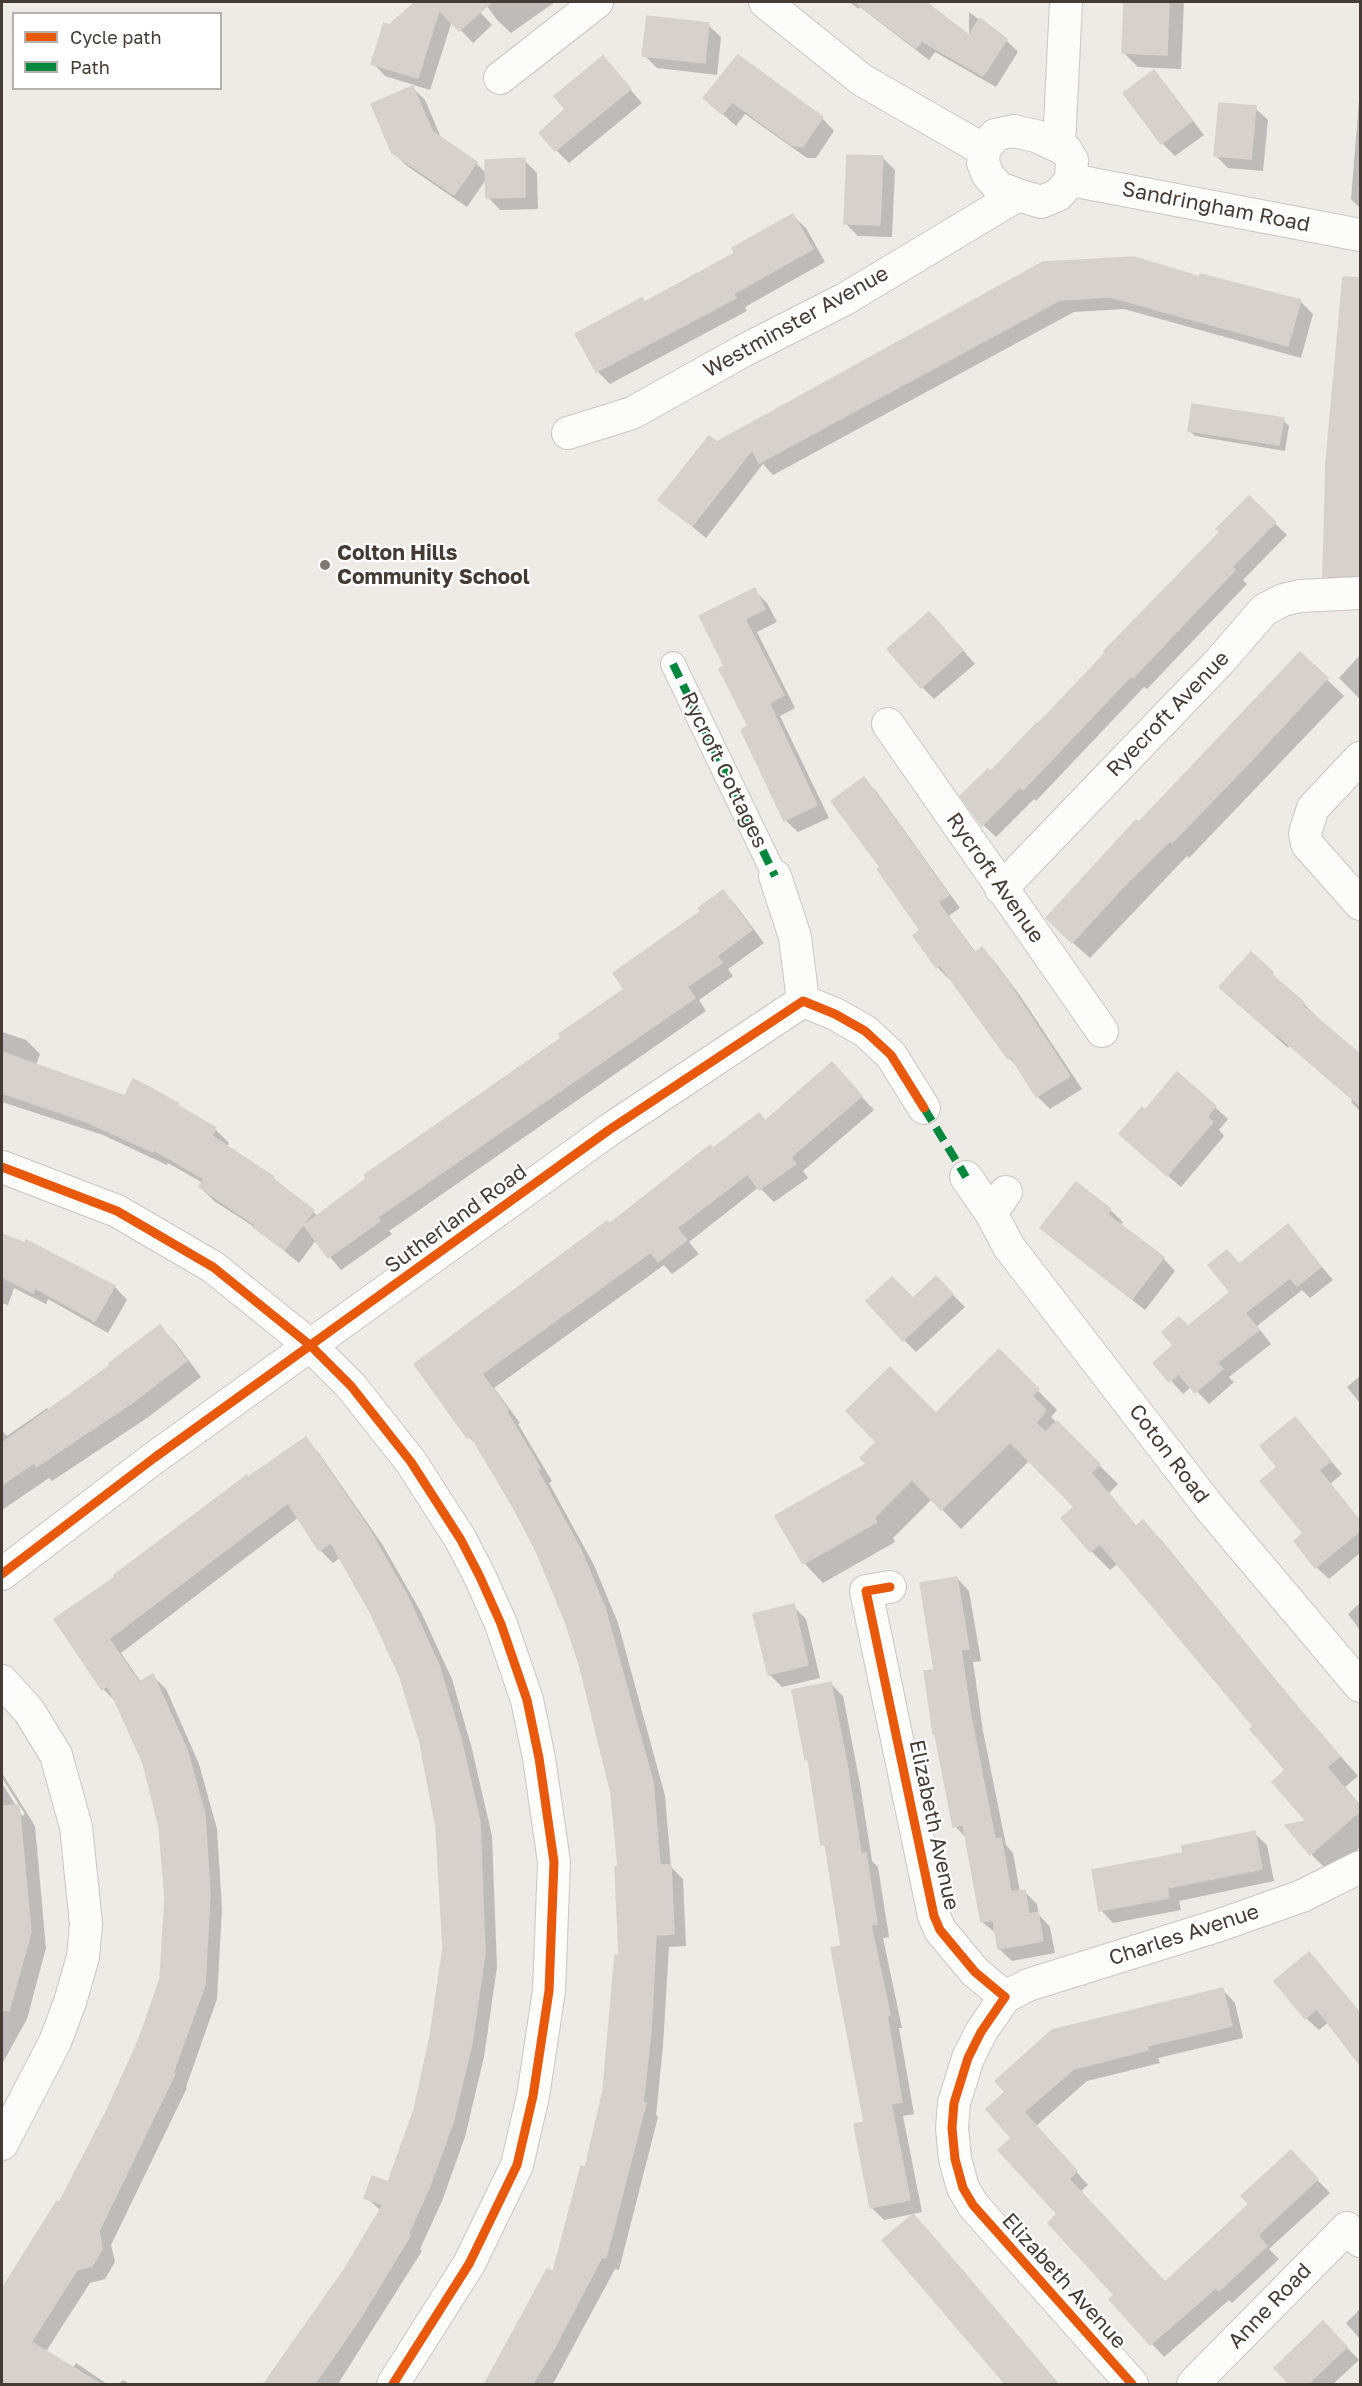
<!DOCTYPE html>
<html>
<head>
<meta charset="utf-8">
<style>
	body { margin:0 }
	#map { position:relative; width:1362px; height:2386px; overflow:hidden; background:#eeeae6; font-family:"Golos Text",sans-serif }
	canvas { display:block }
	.frame { position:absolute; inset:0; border:3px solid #433b34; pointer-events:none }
	.legend { position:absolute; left:12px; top:12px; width:210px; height:78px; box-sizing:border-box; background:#fff; border:2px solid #b4b1ae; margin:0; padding:8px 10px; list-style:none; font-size:18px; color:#433b34 }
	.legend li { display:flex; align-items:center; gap:12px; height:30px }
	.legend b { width:30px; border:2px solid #b4b1ae }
</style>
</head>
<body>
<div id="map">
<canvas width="1362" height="2386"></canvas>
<div class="frame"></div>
<ul class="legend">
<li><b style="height:8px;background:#e8590c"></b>Cycle path</li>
<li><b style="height:8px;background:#00873e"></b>Path</li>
</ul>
</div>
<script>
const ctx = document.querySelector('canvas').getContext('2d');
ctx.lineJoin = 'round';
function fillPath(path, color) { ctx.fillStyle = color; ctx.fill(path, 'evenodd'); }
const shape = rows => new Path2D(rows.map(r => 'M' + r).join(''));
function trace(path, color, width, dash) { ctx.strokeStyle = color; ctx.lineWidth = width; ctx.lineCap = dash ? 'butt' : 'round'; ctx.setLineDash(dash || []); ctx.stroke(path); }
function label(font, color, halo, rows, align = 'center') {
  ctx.font = font + ' "Golos Text",sans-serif'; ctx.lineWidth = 4.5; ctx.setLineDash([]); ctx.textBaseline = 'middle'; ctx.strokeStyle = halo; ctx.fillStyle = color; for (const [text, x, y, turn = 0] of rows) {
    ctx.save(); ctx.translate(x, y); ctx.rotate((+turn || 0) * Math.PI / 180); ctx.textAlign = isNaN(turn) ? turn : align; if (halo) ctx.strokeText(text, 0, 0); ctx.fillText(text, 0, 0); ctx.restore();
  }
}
const shadow = shape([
	[417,2,471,2,492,25,473,43,452,21,430,90,385,76,373,63,390,26],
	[484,2,555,2,511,33,498,21],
	[849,2,923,2,969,36,969,12,1006,40,1018,52,996,87,935,52,929,60,860,7,859,9],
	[1125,2,1184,2,1181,69,1138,67,1123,52],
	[708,25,721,37,717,75,657,68,644,55],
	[738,57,822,118,834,131,816,158,807,158,745,114,736,126,705,98],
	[603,58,642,103,569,163,556,150],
	[1154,72,1166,85,1204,135,1175,156,1162,143,1125,93],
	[413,88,425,100,442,140,476,163,487,174,524,160,537,173,538,209,500,210,488,197,487,178,467,207,407,166,393,152],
	[1360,89,1360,208,1351,199],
	[1255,108,1268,120,1263,171,1228,168,1216,156],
	[882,157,895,170,892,237,858,236,846,224],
	[793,216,806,228,825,262,745,307,747,311,610,384,597,371,737,254],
	[1044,264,1201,279,1300,301,1313,314,1301,358,1124,309,1074,312,773,475,763,464,706,538,660,500,717,444],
	[1342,299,1360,301,1360,591,1342,592,1326,576],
	[1283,420,1289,426,1285,451,1195,436,1189,430],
	[1249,498,1287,535,1243,580,1247,584,1147,689,1144,687,1036,801,1034,799,996,837,979,821,991,773,1222,532],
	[754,590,767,603,777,622,757,632,795,708,780,716,829,818,798,832,785,820,726,667],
	[942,626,975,664,934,699,922,687],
	[1300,654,1344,696,1189,858,1187,856,1090,958,1064,935,1139,824],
	[1360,655,1360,699,1339,678],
	[864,779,876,791,960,908,949,916,976,953,982,949,994,961,1021,997,1082,1089,1050,1109,1037,1096,1021,1070,1009,1058,951,978,949,979,937,967,922,931,882,867],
	[723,892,735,904,764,943,728,969,733,976,699,1000,706,1011,389,1231,392,1234,341,1270,316,1240,299,1263,259,1230,214,1201,200,1187,203,1183,168,1163,167,1165,103,1135,2,1102,2,1032,26,1040,40,1054,36,1065,125,1098,177,1104,185,1112,215,1129,229,1143,227,1147,273,1178,318,1216,563,1038,626,989],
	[1251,954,1303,1003,1316,1016,1315,1018,1360,1056,1360,1111,1351,1102,1353,1099,1290,1046,1288,1048,1221,987],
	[845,1078,874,1110,803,1171,808,1178,774,1202,759,1187,689,1242,699,1254,672,1274,664,1265,494,1388,520,1423,518,1424,552,1481,549,1483,594,1565,618,1623,665,1796,671,1867,683,1879,686,1946,669,1947,663,2046,656,2115,658,2117,619,2270,615,2269,553,2384,486,2384,554,2274,586,2169,604,2092,620,1957,620,1869,613,1793,582,1667,567,1620,537,1551,481,1450,469,1437,416,1364,759,1115,766,1122],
	[1215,1107,1228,1119,1219,1130,1224,1136,1181,1187,1134,1147,1145,1112],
	[1110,1210,1123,1222,1120,1226,1163,1258,1175,1271,1145,1310,1055,1240,1042,1227],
	[1288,1226,1333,1280,1310,1298,1302,1290,1257,1326,1271,1344,1229,1377,1234,1382,1209,1404,1192,1386,1183,1394,1155,1363,1175,1345,1188,1327,1232,1293,1227,1252,1240,1265],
	[2,1236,26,1244,27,1242,115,1287,127,1300,108,1333,48,1299,46,1304,14,1288,8,1305,2,1303],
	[936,1278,965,1307,916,1352,904,1340,913,1300],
	[160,1327,175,1342,201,1377,147,1418,52,1481,49,1478,2,1510,2,1431,7,1436,47,1408,49,1410,111,1367],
	[999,1351,1057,1410,1051,1417,1118,1484,1109,1493,1137,1527,1143,1522,1162,1541,1307,1718,1358,1776,1345,1787,1360,1805,1360,1847,1330,1873,1311,1854,1308,1822,1287,1770,1256,1726,1118,1564,1110,1570,1091,1551,1063,1518,1076,1507,1030,1460,961,1529,932,1499,893,1538,895,1542,823,1583,804,1563,868,1464,936,1415],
	[1360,1376,1360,1403,1347,1387],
	[1295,1419,1342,1474,1330,1484,1360,1521,1360,1553,1329,1579,1316,1567,1279,1467],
	[305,1439,318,1452,382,1544,421,1612,452,1679,472,1749,492,1836,497,1967,484,2057,465,2137,442,2201,420,2249,422,2251,338,2384,266,2384,345,2271,381,2211,366,2197,388,2184,415,2110,432,2037,444,1948,438,1827,421,1743,401,1676,372,1614,341,1557,333,1563,320,1550,299,1517,121,1653,141,1682,153,1676,166,1689,199,1764,217,1829,222,1909,217,1999,186,2087,187,2088,111,2245,115,2262,105,2279,90,2283,45,2353,72,2369,76,2363,107,2384,7,2384,2,2381,2,2327,18,2300,60,2205,108,2112,140,2040,161,1980,167,1898,161,1826,144,1763,116,1702,103,1689,56,1620,117,1577,248,1479],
	[957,1578,969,1591,981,1661,973,1662,983,1731,1006,1845,1013,1853,1020,1892,1024,1891,1037,1904,1039,1915,1050,1927,1055,1953,1012,1961,999,1949,997,1934,982,1922,967,1839,955,1826,937,1736,934,1733,936,1671],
	[1360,1603,1360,1630,1348,1614],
	[793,1606,806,1619,820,1678,782,1687,769,1674],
	[831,1684,843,1696,860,1784,872,1861,878,1867,889,1937,883,1938,902,2028,899,2028,914,2114,903,2116,922,2212,884,2220,871,2207,866,2123,843,1947,828,1849,823,1844,810,1762,806,1759],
	[2,1773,35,1826,46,1948,27,2019,2,2064,2,1783,22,1816,25,1814,2,1778],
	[1254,1833,1267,1845,1274,1881,1179,1901,1181,1910,1113,1923,1101,1910,1185,1854],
	[1309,1954,1360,2013,1360,2063,1329,2022,1319,2030,1306,2018],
	[1223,1990,1235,2003,1243,2038,1158,2058,1160,2063,1087,2081,1036,2126,1088,2185,1080,2192,1165,2284,1303,2165,1330,2193,1269,2249,1279,2259,1232,2303,1229,2300,1164,2357,1111,2299,1116,2295,1059,2214,1013,2138,988,2109],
	[913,2216,926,2228,1059,2384,1008,2384],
	[1360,2309,1360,2339,1346,2323],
	[1336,2336,1359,2360,1333,2384,1292,2384],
	[123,2380,130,2384,119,2384]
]);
const building = shape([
	[415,2,492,2,459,31,439,10,418,78,371,64,384,23,389,25,415,2],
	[855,2,926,2,969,35,980,18,1007,39,983,76,922,41,916,48,855,2],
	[1124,2,1169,2,1167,55,1122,53,1124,2],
	[647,16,709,23,705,63,642,56,647,16],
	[738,55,823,117,803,146,793,146,732,102,722,114,703,98,738,55],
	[603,56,631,89,555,151,539,133,565,109,554,96,603,56],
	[1154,70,1192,121,1161,144,1123,93,1154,70],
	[413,86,432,131,477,162,454,195,392,153,371,104,413,86],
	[1219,103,1256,106,1251,159,1214,156,1219,103],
	[847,155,883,156,880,225,844,224,847,155],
	[525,158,525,197,486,198,485,160,525,158],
	[793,214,813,249,733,294,736,298,596,372,575,334,642,298,645,302,735,253,732,248,793,214],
	[1134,257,1200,277,1200,274,1301,300,1288,346,1110,297,1060,300,759,463,752,450,692,526,658,500,709,436,717,442,1043,262,1134,257],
	[1343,277,1360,278,1360,575,1323,577,1326,462,1343,277],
	[1192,404,1284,418,1279,445,1188,431,1192,404],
	[1249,496,1276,522,1232,567,1235,570,1133,678,1131,676,1023,790,1020,787,982,826,960,796,988,769,991,771,1037,723,1038,724,1106,652,1104,651,1220,532,1216,529,1249,496],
	[755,588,765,609,745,619,784,695,769,703,817,805,784,821,741,730,748,726,719,669,724,666,699,616,755,588],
	[929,612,963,650,921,688,887,649,929,612],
	[1300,652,1328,678,1248,764,1172,843,1170,841,1124,886,1072,943,1046,918,1136,820,1139,822,1300,652],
	[864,777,949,895,938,902,974,953,982,947,1008,982,1070,1076,1036,1097,1011,1057,1008,1059,940,965,936,968,913,935,920,930,877,869,880,867,831,801,864,777],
	[723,890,752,930,717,956,722,963,687,987,695,998,378,1217,380,1221,328,1258,304,1225,366,1179,364,1175,561,1038,559,1034,624,989,613,973,701,911,698,908,723,890],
	[1251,952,1273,972,1271,974,1304,1002,1302,1005,1360,1054,1360,1106,1276,1034,1275,1036,1219,987,1251,952],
	[2,1052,125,1096,133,1079,145,1085,178,1103,177,1105,216,1128,212,1136,274,1177,273,1179,314,1210,284,1250,253,1227,255,1225,199,1187,204,1179,154,1150,153,1152,87,1122,2,1093,2,1052],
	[832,1062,862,1096,791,1157,796,1164,759,1190,748,1174,677,1228,687,1240,658,1262,651,1252,482,1374,508,1410,506,1411,540,1468,537,1469,581,1550,605,1608,653,1782,660,1865,671,1865,674,1934,656,1935,651,2032,643,2102,646,2103,606,2258,602,2257,555,2347,532,2385,484,2385,547,2269,553,2272,581,2166,585,2168,603,2091,615,1955,619,1955,615,1867,618,1867,611,1793,580,1667,565,1621,536,1551,513,1507,471,1436,467,1438,414,1364,607,1221,609,1224,710,1145,713,1148,759,1113,765,1121,832,1062],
	[1177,1072,1216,1106,1207,1117,1213,1122,1167,1176,1119,1134,1142,1107,1145,1110,1177,1072],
	[1076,1182,1111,1209,1107,1214,1164,1257,1132,1299,1040,1228,1076,1182],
	[1288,1224,1321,1267,1297,1286,1290,1278,1245,1313,1259,1330,1217,1363,1223,1369,1195,1393,1179,1374,1169,1382,1153,1363,1173,1345,1162,1332,1179,1317,1188,1326,1230,1292,1208,1265,1227,1250,1239,1264,1288,1224],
	[2,1234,25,1243,26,1240,115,1286,95,1321,35,1288,33,1293,2,1277,2,1234],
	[936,1276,953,1294,903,1341,866,1301,892,1277,913,1298,936,1276],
	[160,1325,187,1361,132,1403,36,1467,34,1463,2,1485,2,1443,109,1366,109,1363,160,1325],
	[999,1349,1039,1389,1032,1396,1046,1410,1036,1423,1045,1432,1057,1421,1100,1464,1091,1473,1136,1526,1143,1520,1288,1696,1340,1756,1327,1767,1360,1807,1360,1811,1310,1855,1285,1825,1306,1821,1272,1782,1285,1770,1250,1729,1253,1726,1100,1544,1090,1552,1061,1518,1074,1507,1010,1442,941,1510,912,1480,874,1518,877,1522,803,1564,775,1516,866,1464,860,1458,876,1442,846,1411,890,1367,936,1413,999,1349],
	[1295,1417,1331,1461,1319,1470,1360,1521,1360,1531,1315,1568,1294,1541,1303,1533,1260,1481,1277,1467,1260,1446,1295,1417],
	[306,1437,369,1529,408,1597,439,1665,460,1735,480,1822,485,1953,472,2043,453,2123,429,2188,408,2235,410,2236,361,2317,314,2385,263,2385,344,2270,383,2205,364,2198,372,2176,388,2182,414,2110,430,2037,443,1948,436,1827,420,1743,400,1677,371,1614,331,1543,319,1551,288,1503,109,1639,139,1682,153,1674,187,1750,205,1815,210,1895,205,1985,173,2073,175,2074,99,2231,102,2249,92,2266,77,2270,31,2342,102,2385,2,2385,2,2289,57,2201,59,2203,106,2112,139,2039,160,1979,165,1898,159,1827,143,1763,108,1686,102,1690,54,1619,115,1577,114,1575,247,1475,248,1477,306,1437],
	[957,1577,969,1649,961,1650,971,1717,995,1839,1001,1838,1011,1892,1025,1890,1029,1914,1038,1912,1043,1941,998,1949,993,1920,981,1922,963,1825,953,1827,935,1734,933,1734,924,1671,934,1670,920,1583,957,1577],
	[794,1604,808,1665,768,1675,753,1614,794,1604],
	[831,1682,848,1770,861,1854,866,1853,877,1924,871,1925,890,2015,887,2016,902,2102,891,2104,910,2200,870,2208,854,2124,864,2122,831,1948,841,1946,825,1844,821,1845,808,1759,805,1759,792,1690,831,1682],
	[19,1805,31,1932,9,2011,2,2010,2,1806,19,1805],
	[1255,1831,1262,1869,1167,1888,1169,1898,1099,1911,1092,1870,1183,1853,1182,1846,1255,1831],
	[1309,1952,1360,2013,1360,2065,1317,2009,1305,2019,1274,1981,1309,1952],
	[1223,1988,1232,2026,1147,2046,1148,2050,1074,2069,1024,2112,1077,2171,1069,2179,1165,2282,1249,2204,1241,2196,1291,2150,1318,2179,1258,2235,1267,2246,1219,2291,1216,2288,1150,2345,1109,2299,1114,2295,1048,2223,1057,2214,998,2150,1011,2138,986,2109,1005,2092,995,2081,1052,2030,1223,1988],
	[913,2214,961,2269,1059,2385,1006,2385,882,2240,913,2214],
	[1323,2321,1347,2347,1307,2385,1290,2385,1274,2368,1323,2321]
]);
const pedestrian = shape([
	[673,664,775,876]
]);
const minor = shape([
	[765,2,862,80,984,150],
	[500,78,597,2],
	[1013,131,1036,136,1066,150,1072,160,1071,180,1058,195,1041,202,1018,195,999,188,988,175,983,163,984,150,995,135,1013,131],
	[1059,145,1066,2],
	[1071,180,1360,235],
	[568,433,632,413,743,351,845,299,1018,195],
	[888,724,1102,1031],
	[1360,758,1313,808,1305,833,1307,844,1360,904],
	[775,876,795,937,803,1001],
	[1001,889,1220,661,1264,610,1283,600,1300,596,1360,593],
	[2,1167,117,1211,213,1267,311,1346,351,1386,411,1462,461,1540,480,1577,501,1624,527,1700,539,1758,554,1862,549,1991,533,2096,517,2165,487,2227,469,2264,393,2384],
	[966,1177,991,1213,1006,1192],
	[991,1213,1009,1247,1210,1508,1360,1686],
	[2,1574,154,1458,609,1130,803,1001,835,1014,865,1031,891,1055,924,1108],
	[890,1587,866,1591,934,1916,940,1930,975,1972,1005,1997,981,2032,968,2058,954,2103,952,2128,955,2159,963,2188,973,2205,1132,2384],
	[2,1681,29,1711,56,1755,76,1827,86,1924,83,1957,70,2002,55,2042,2,2144],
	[1005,1997,1028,1985,1220,1925,1302,1896,1360,1867],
	[1193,2384,1347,2228,1360,2241]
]);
const quiet = shape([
	[673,664,775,876],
	[924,1108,966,1177]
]);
const cycleway = shape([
	[2,1167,117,1211,213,1267,311,1346,351,1386,411,1462,461,1540,480,1577,501,1624,527,1700,539,1758,554,1862,549,1991,533,2096,517,2165,487,2227,469,2264,393,2384],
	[2,1574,154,1458,609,1130,803,1001,835,1014,865,1031,891,1055,924,1108],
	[890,1587,866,1591,934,1916,940,1930,975,1972,1005,1997,981,2032,968,2058,954,2103,952,2128,955,2159,963,2188,973,2205,1132,2384]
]);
const markers = [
	[325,565,6,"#7f7872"]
];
const streetNames = [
	["Sandringham Road",1216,207,11],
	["Westminster Avenue",796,322,-29],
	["Ryecroft Avenue",1168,714,-46],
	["Rycroft Cottages",724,770,64],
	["Rycroft Avenue",995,878,55],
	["Sutherland Road",456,1219,-36],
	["Coton Road",1169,1454,53],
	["Elizabeth Avenue",934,1825,78],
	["Charles Avenue",1184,1935,-18],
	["Elizabeth Avenue",1064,2281,48],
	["Anne Road",1270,2306,-46]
];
const poiNames = [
	["Colton Hills",337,553],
	["Community School",337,577]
];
fillPath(shadow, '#0003');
fillPath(building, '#d6d1cd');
trace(building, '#d6d1cc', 1.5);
trace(pedestrian, '#cac6c2', 26);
trace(minor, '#cac6c2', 34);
trace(pedestrian, '#fcfcfb', 24);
trace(minor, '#fcfcfb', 32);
trace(quiet, '#00873e', 8, [15, 8]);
trace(cycleway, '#e8590c', 9);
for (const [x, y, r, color] of markers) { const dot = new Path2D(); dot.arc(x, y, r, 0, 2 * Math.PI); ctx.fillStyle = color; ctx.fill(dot); trace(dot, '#fff', 2); }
label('21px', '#433b34', '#fff', streetNames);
label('bold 21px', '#433b34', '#fff', poiNames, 'left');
</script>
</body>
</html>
